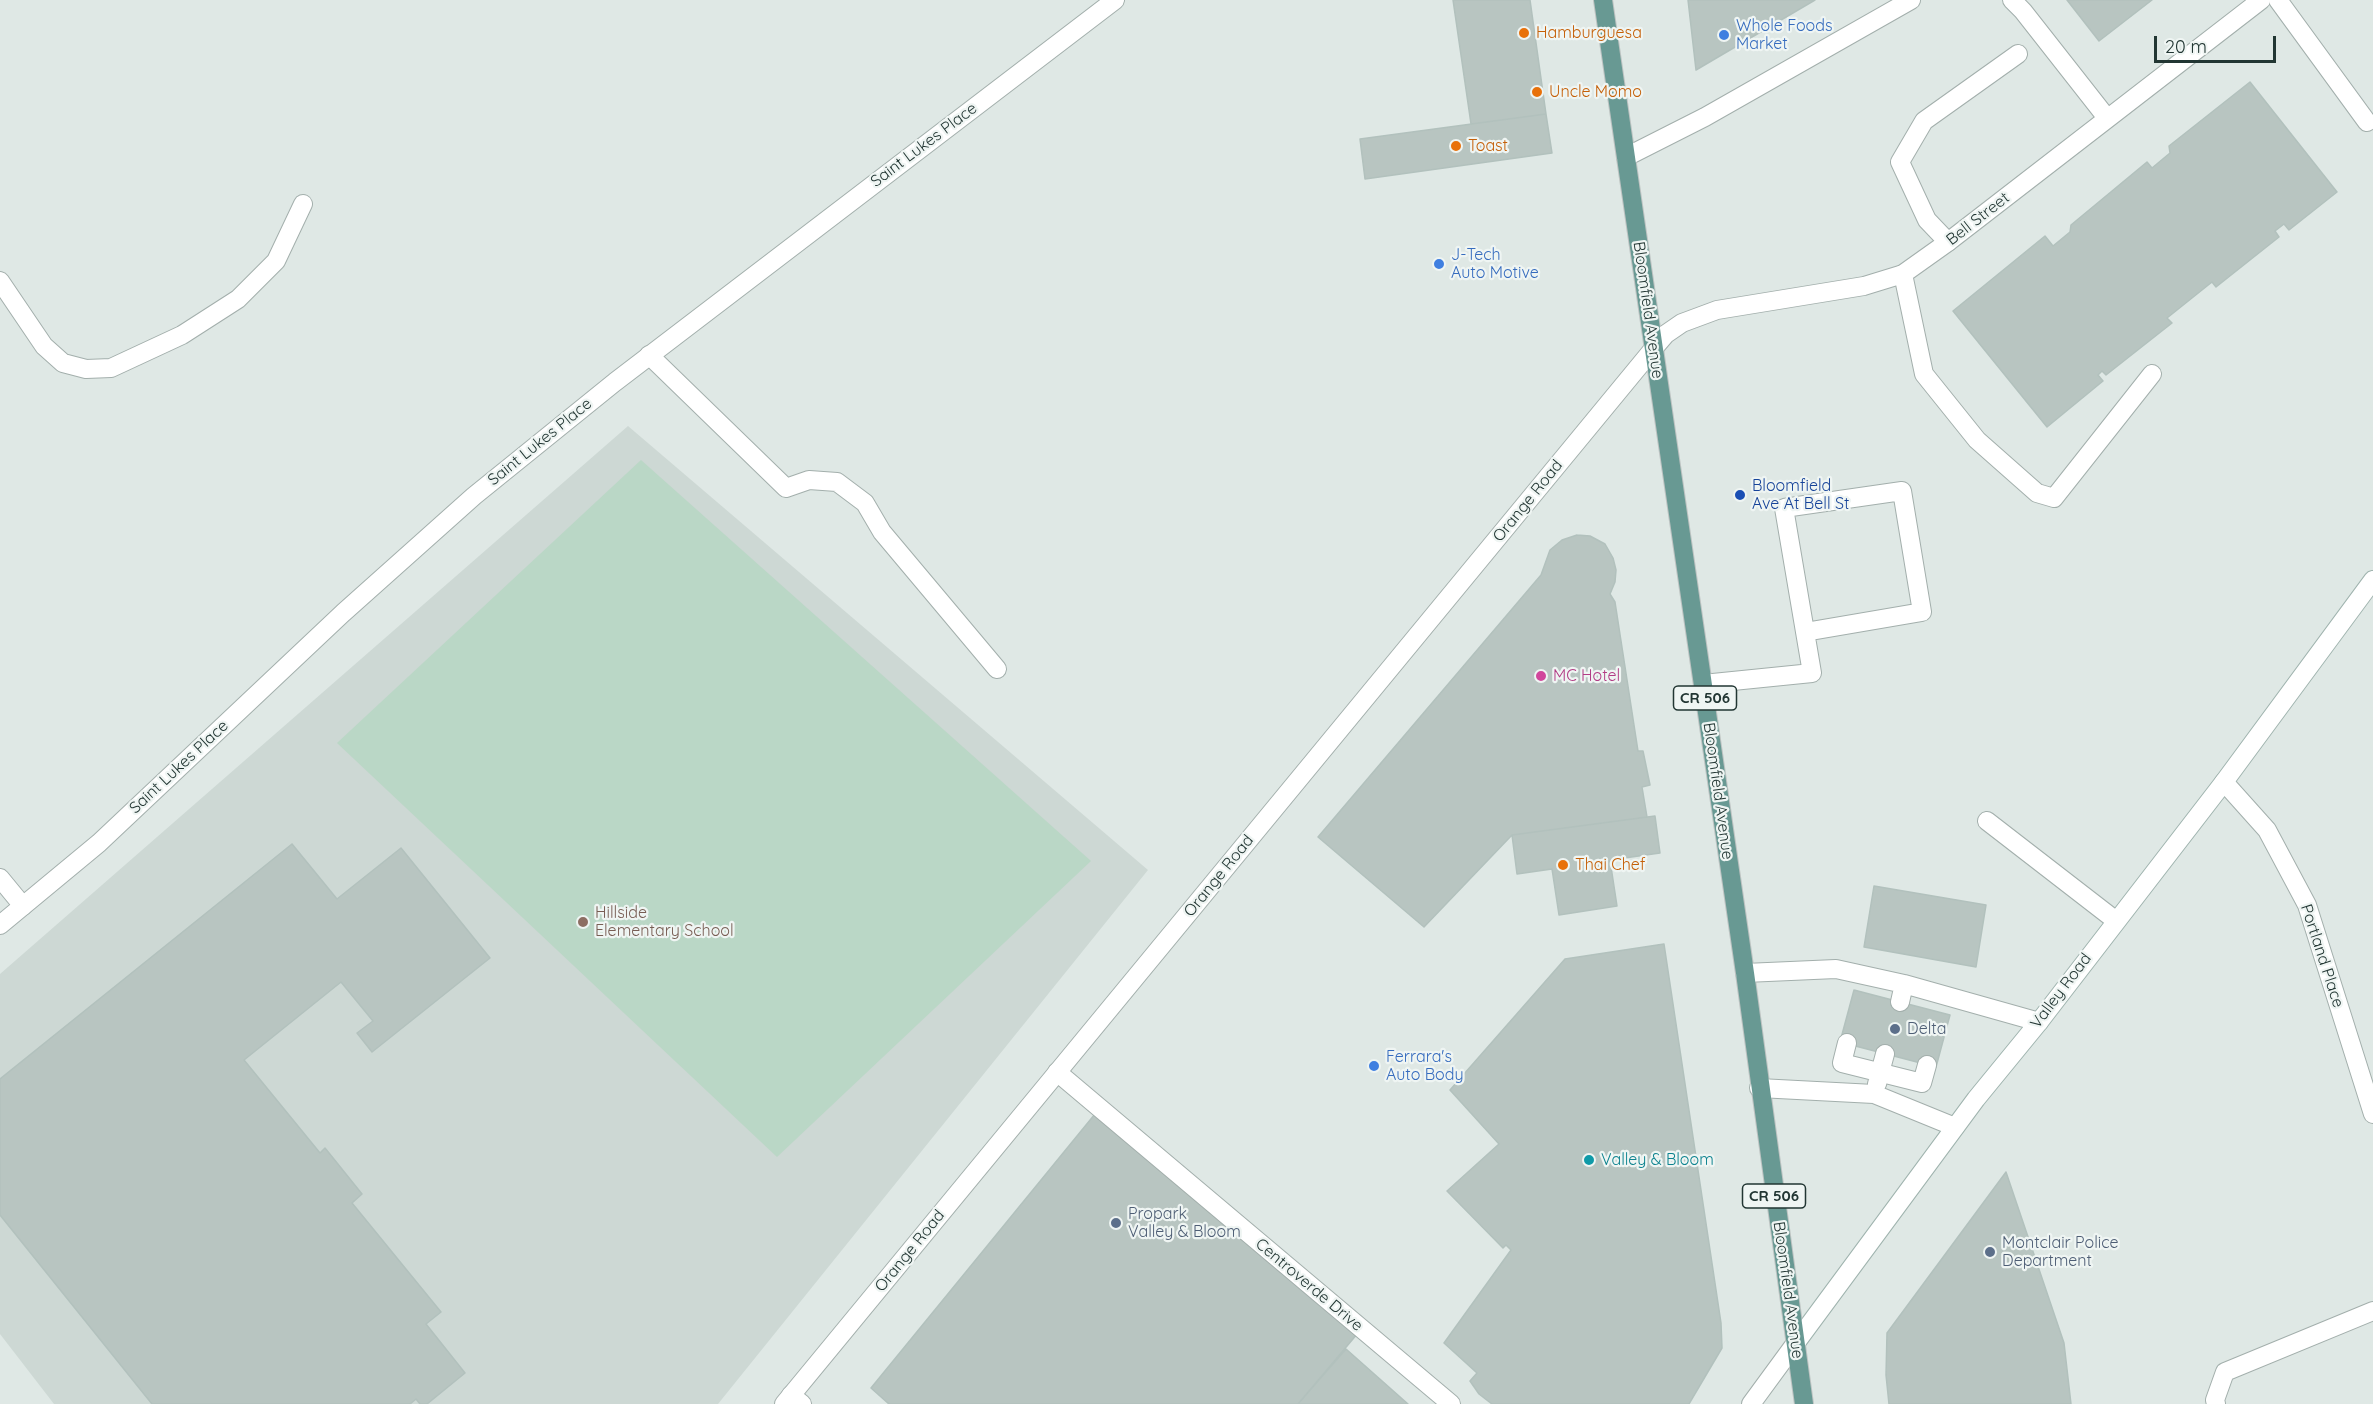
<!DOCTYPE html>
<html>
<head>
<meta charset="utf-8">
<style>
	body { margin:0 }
	#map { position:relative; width:2373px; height:1404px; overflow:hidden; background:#dfe8e5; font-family:Quicksand,sans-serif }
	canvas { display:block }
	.scale { position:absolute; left:2154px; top:36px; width:122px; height:27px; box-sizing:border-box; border:3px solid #223633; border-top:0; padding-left:8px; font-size:18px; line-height:21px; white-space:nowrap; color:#223633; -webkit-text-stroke:4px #eff5f3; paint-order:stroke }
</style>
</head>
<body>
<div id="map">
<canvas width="2373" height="1404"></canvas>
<div class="scale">20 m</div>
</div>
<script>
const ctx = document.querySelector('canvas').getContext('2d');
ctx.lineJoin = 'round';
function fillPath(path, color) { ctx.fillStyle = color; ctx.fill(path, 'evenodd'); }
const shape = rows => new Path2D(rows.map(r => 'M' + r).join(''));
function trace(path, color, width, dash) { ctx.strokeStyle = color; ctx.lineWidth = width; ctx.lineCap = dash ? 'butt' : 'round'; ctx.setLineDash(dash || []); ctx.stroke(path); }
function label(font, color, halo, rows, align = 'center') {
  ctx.font = font + ' Quicksand,sans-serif'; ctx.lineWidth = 4.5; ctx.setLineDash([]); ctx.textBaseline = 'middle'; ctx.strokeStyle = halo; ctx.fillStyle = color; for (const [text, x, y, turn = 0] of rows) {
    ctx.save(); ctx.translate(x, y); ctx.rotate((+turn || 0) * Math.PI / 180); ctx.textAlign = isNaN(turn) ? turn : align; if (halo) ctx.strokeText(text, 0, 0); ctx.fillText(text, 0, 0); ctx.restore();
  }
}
const built = shape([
	[628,426,1148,870,718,1404,54,1404,0,1334,0,974]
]);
const green = shape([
	[641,460,1091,861,777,1157,337,743]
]);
const building = shape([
	[1453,0,1530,0,1546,114,1471,124,1453,0],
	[1688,0,1815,0,1696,70,1688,0],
	[2067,0,2152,0,2099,41,2067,0],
	[2250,82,2337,192,2289,230,2284,224,2275,231,2279,237,2216,287,2212,282,2167,318,2172,323,2106,375,2102,371,2098,375,2103,381,2047,427,1953,311,2045,236,2053,246,2070,232,2071,225,2147,162,2152,168,2170,153,2169,146,2250,82],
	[1546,114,1552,153,1365,179,1360,139,1546,114],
	[1577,535,1590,536,1605,544,1613,558,1616,570,1615,582,1610,594,1615,602,1638,751,1643,751,1650,785,1642,787,1647,817,1512,835,1424,927,1318,837,1541,575,1550,550,1562,540,1577,535],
	[1655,816,1660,853,1610,860,1617,906,1559,915,1552,869,1517,874,1512,835,1655,816],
	[292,844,337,899,401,848,490,958,372,1052,357,1033,373,1021,341,982,244,1060,320,1153,325,1148,362,1194,352,1203,441,1312,426,1324,465,1373,427,1404,420,1404,416,1399,410,1404,152,1404,0,1215,0,1079,292,844],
	[1874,886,1986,905,1976,967,1864,947,1874,886],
	[1664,944,1721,1323,1722,1348,1689,1404,1492,1404,1479,1394,1470,1381,1477,1373,1444,1343,1511,1250,1506,1245,1503,1248,1447,1191,1499,1144,1450,1090,1565,959,1664,944],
	[1854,990,1950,1015,1936,1067,1840,1042,1854,990],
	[1095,1114,1358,1333,1298,1404,889,1404,871,1388,1095,1114],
	[2006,1172,2064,1343,2071,1404,1889,1404,1886,1375,1887,1333,2006,1172],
	[1346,1349,1408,1404,1298,1404,1346,1349]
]);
const service = shape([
	[2012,0,2023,11,2107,118],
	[2278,0,2367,122],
	[1626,157,1705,117,1911,0],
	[1948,242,1927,220,1900,162,1924,121,2018,54],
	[1903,274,1924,374,1977,440,2037,493,2054,498,2152,374],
	[0,281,44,346,63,363,86,369,111,368,182,335,238,299,276,261,303,204],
	[649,355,786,488,809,480,837,482,865,503,882,532,997,669],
	[1703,684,1812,673,1784,508,1902,491,1922,612,1805,632],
	[1987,821,2115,920],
	[0,878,23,906],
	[1745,973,1836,969,1904,984,2039,1022],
	[1900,1002,1904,984],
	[1847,1043,1842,1063,1922,1083,1927,1065],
	[1057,1072,1451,1404],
	[1877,1084,1885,1054],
	[1759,1088,1874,1094,1955,1127],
	[791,1395,802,1404],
	[2216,1404,2215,1400,2225,1372,2373,1311]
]);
const minor = shape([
	[1654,348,1666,334,1682,323,1717,310,1864,286,1903,274,1948,242,2261,0],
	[2224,782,2267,830,2307,905,2373,1114],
	[0,925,99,843,343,613,474,496,615,382,1115,0]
]);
const tertiary = shape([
	[784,1404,1654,348],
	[1751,1404,1795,1344]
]);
const secondary = shape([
	[1795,1344,1976,1099,2039,1022,2224,782,2373,580]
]);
const primary = shape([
	[1603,0,1745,973,1804,1404]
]);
const markers = [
	[1524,33,6,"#e8710a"],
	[1724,35,6,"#3f7fe0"],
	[1537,92,6,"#e8710a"],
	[1456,146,6,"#e8710a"],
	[1439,264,6,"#3f7fe0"],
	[1740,495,6,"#1a4fb4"],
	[1541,676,6,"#d1479c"],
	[1563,865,6,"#e8710a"],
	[583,922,6,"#8d6e63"],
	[1895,1029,6,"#5c6f8a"],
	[1374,1066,6,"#3f7fe0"],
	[1589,1160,6,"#0f9aa8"],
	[1116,1223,6,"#5c6f8a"],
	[1990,1252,6,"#5c6f8a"]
];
const shields = [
	[1705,698,63],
	[1774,1196,63]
];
const shieldNames = [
	["CR 506",1705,698],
	["CR 506",1774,1196]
];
const shopNames = [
	["Whole Foods",1736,26],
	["Market",1736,44],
	["J-Tech",1451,255],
	["Auto Motive",1451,273],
	["Ferrara's",1386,1057],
	["Auto Body",1386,1075]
];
const foodNames = [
	["Hamburguesa",1536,33],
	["Uncle Momo",1549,92],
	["Toast",1468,146],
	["Thai Chef",1575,865]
];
const streetNames = [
	["Saint Lukes Place",924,145,-37],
	["Bell Street",1978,219,-38],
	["Bloomfield Avenue",1648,310,82],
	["Saint Lukes Place",540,442,-39],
	["Orange Road",1528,501,-51],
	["Saint Lukes Place",179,767,-43],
	["Bloomfield Avenue",1718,791,82],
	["Orange Road",1219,876,-51],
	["Portland Place",2322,956,72],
	["Valley Road",2061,991,-53],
	["Orange Road",910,1251,-51],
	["Centroverde Drive",1309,1285,40],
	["Bloomfield Avenue",1788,1290,82]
];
const transitNames = [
	["Bloomfield",1752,486],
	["Ave At Bell St",1752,504]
];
const hotelNames = [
	["MC Hotel",1553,676]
];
const educationNames = [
	["Hillside",595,913],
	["Elementary School",595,931]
];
const serviceNames = [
	["Delta",1907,1029],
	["Propark",1128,1214],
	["Valley & Bloom",1128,1232],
	["Montclair Police",2002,1243],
	["Department",2002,1261]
];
const cultureNames = [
	["Valley & Bloom",1601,1160]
];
fillPath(built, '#cdd8d4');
fillPath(green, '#bad7c6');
fillPath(building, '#b8c5c1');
trace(building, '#b2c1bd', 1.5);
trace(service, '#a3afac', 20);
trace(minor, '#a3afac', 20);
trace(tertiary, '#a3afac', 20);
trace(secondary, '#9fb3ae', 20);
trace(primary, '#bdc3c2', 20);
trace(service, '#fff', 18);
trace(minor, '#fff', 18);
trace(tertiary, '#fff', 18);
trace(secondary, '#fff', 18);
trace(primary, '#689993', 18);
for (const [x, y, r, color] of markers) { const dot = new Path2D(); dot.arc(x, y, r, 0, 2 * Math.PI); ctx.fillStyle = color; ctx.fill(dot); trace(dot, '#eff5f3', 2); }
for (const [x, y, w] of shields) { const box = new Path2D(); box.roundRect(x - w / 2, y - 12, w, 24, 4.5); ctx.fillStyle = '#eff5f3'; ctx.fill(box); trace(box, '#223633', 1.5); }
label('bold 15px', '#223633', null, shieldNames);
label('16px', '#366cbe', '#eff5f3', shopNames, 'left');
label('16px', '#c56008', '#eff5f3', foodNames, 'left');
label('16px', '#223633', '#eff5f3', streetNames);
label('16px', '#164399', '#eff5f3', transitNames, 'left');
label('16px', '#b23c85', '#eff5f3', hotelNames, 'left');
label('16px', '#785e54', '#eff5f3', educationNames, 'left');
label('16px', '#4e5e75', '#eff5f3', serviceNames, 'left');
label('16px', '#0d838f', '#eff5f3', cultureNames, 'left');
</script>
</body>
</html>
